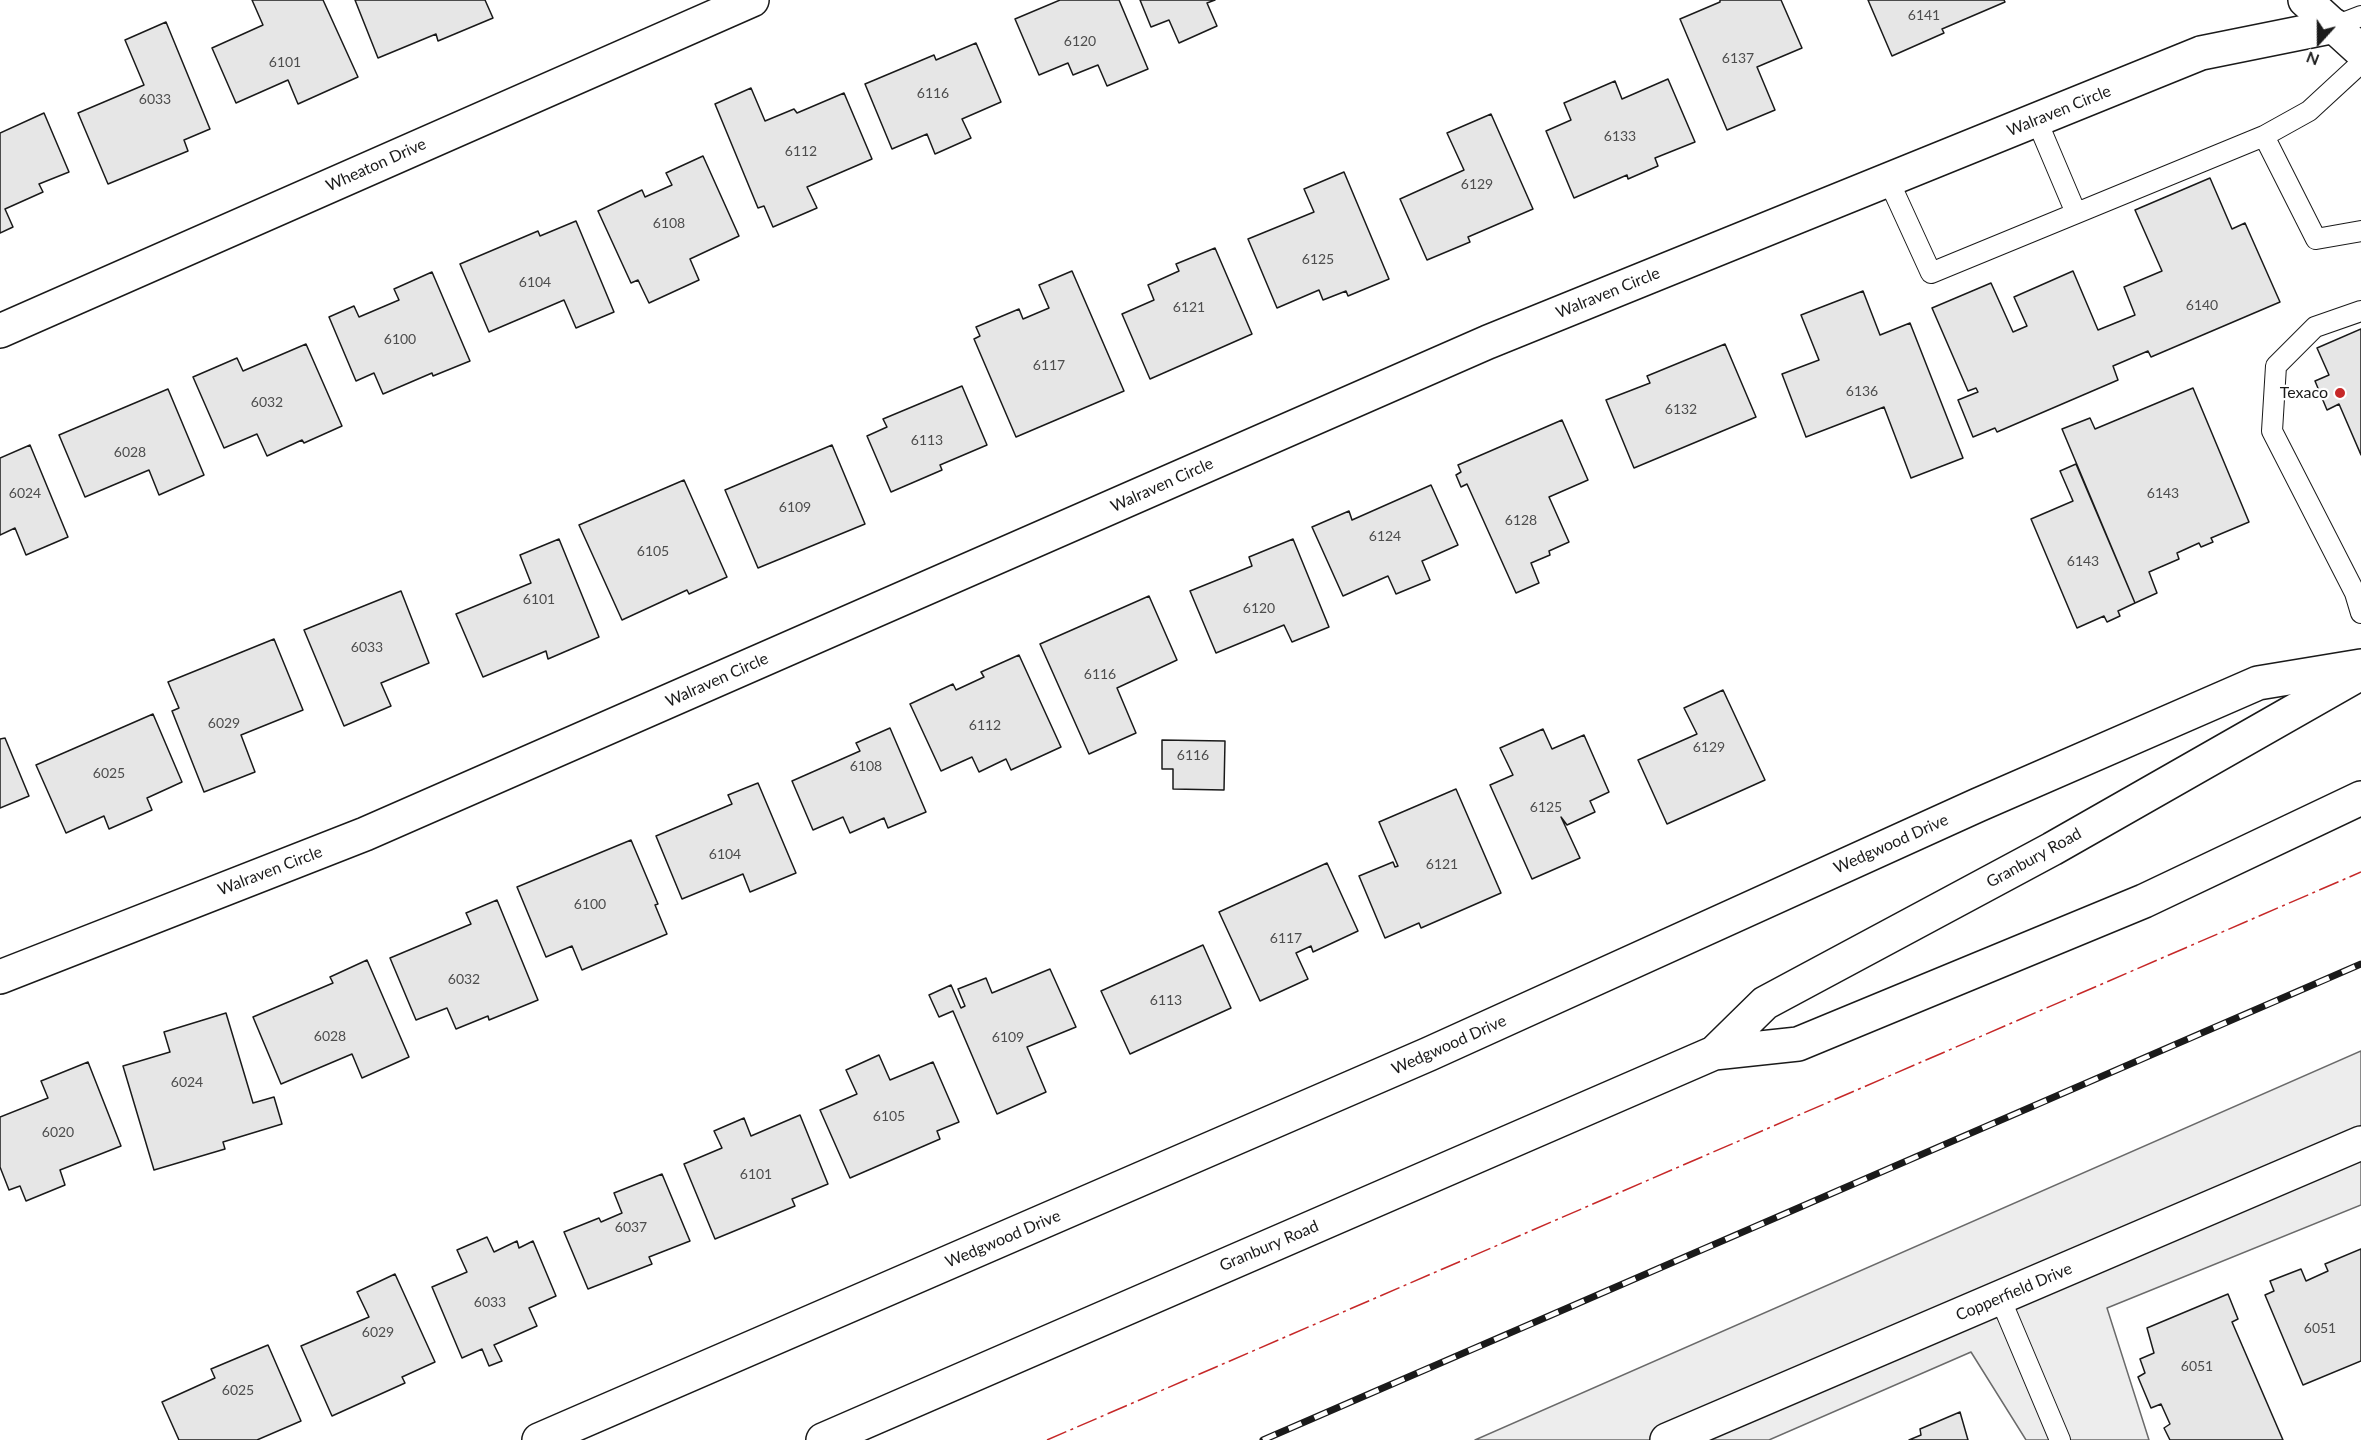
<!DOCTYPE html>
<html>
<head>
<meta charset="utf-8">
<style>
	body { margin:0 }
	#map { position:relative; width:2361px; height:1440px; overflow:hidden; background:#fff; font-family:Lato,sans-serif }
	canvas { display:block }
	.north { position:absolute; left:2289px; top:12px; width:60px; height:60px; -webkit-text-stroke:4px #fff; paint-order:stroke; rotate:201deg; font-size:16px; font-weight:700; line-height:24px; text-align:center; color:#1a1a1a }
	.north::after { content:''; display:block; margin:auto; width:21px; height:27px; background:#1a1a1a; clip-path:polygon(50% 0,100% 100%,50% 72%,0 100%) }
</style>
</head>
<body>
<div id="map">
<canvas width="2361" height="1440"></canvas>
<div class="north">N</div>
</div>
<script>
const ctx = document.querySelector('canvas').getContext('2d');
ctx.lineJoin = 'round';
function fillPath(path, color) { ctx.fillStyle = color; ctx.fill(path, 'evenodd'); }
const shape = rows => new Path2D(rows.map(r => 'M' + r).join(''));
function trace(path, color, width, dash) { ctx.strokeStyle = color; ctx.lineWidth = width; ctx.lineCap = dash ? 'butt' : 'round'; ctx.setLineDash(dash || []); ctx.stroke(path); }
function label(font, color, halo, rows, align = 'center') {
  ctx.font = font + ' Lato,sans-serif'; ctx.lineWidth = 4.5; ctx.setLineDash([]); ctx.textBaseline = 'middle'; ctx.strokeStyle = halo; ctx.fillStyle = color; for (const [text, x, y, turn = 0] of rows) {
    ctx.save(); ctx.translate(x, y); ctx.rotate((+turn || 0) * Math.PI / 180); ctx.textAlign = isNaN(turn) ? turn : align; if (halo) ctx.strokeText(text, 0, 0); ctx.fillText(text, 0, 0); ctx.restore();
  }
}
const parking = shape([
	[2361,1051,2361,1205,2107,1308,2149,1440,2026,1440,1971,1352,1769,1440,1475,1440,2361,1051]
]);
const building = shape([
	[252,0,323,0,358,77,298,104,288,80,236,103,212,48,263,25,252,0],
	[355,0,485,0,493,18,438,41,436,34,378,58,355,0],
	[1060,0,1119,0,1148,69,1107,86,1098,65,1073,75,1068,63,1039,75,1015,19,1060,0],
	[1140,0,1215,0,1207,3,1217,26,1179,43,1169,20,1151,27,1140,0],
	[1720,0,1781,0,1802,48,1757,67,1775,110,1727,130,1680,19,1720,2,1720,0],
	[1868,0,2004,0,2005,2,1942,29,1944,33,1892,56,1868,0],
	[166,22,210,129,184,140,188,151,108,184,78,113,144,85,125,40,166,22],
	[976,43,1001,102,962,119,971,138,935,154,927,134,892,149,865,84,934,55,936,60,976,43],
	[1668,79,1695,142,1655,158,1658,166,1628,179,1627,175,1574,198,1546,131,1571,120,1564,103,1615,81,1622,99,1668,79],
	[751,88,765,121,794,109,797,113,844,93,872,159,807,187,817,208,773,227,764,206,758,208,715,104,751,88],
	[44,113,69,172,39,184,43,192,5,209,13,227,0,233,0,133,44,113],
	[1491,114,1533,209,1468,237,1470,242,1427,260,1400,199,1464,170,1447,133,1491,114],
	[703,156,739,236,690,259,699,280,649,303,638,280,631,283,598,211,642,190,645,197,672,185,666,173,703,156],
	[1344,172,1389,279,1348,296,1346,291,1323,300,1319,290,1277,308,1248,239,1314,212,1304,189,1344,172],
	[2210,178,2232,229,2245,223,2280,302,2151,357,2148,351,2113,366,2118,380,1997,432,1995,428,1973,437,1958,400,1978,392,1976,388,1968,391,1932,308,1991,283,2013,332,2027,326,2014,297,2073,271,2098,330,2135,315,2124,287,2162,271,2135,210,2210,178],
	[576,221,614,312,576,328,564,300,489,332,460,264,538,231,540,236,576,221],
	[1215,248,1252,334,1150,379,1122,314,1154,300,1148,285,1179,271,1176,264,1215,248],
	[1072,271,1124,391,1016,437,974,339,980,336,976,327,1019,309,1023,319,1049,308,1039,285,1072,271],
	[432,272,470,361,433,376,432,373,383,394,374,373,356,381,329,317,354,306,359,317,399,300,394,289,432,272],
	[1863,291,1880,335,1910,323,1963,458,1911,478,1884,407,1806,437,1782,374,1819,360,1801,315,1863,291],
	[2361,329,2361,455,2339,404,2327,410,2315,381,2329,375,2317,348,2361,329],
	[306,344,342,426,304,443,302,440,267,456,257,434,224,448,193,377,237,358,243,371,306,344],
	[1725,344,1756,417,1634,468,1606,400,1650,383,1647,376,1725,344],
	[962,386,987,445,940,465,942,470,891,492,867,436,887,427,883,419,962,386],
	[2193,388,2249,522,2211,538,2213,542,2201,547,2199,543,2177,553,2179,559,2149,572,2157,593,2135,603,2062,429,2090,418,2095,429,2193,388],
	[168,389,204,475,159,495,149,470,85,497,59,435,168,389],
	[1562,420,1588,480,1549,497,1569,542,1549,551,1550,555,1531,563,1539,583,1516,593,1467,484,1461,487,1456,475,1461,472,1458,465,1562,420],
	[30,445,68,537,26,555,15,528,0,535,0,458,30,445],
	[832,445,865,524,758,568,725,490,832,445],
	[2076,464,2135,603,2118,611,2120,616,2107,622,2104,616,2077,628,2031,519,2073,501,2060,471,2076,464],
	[684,480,727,577,689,594,687,590,622,620,579,525,684,480],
	[1431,485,1458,545,1422,561,1430,580,1396,594,1388,576,1343,596,1312,527,1349,511,1352,520,1431,485],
	[559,539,599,637,548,659,546,651,483,677,456,614,531,583,520,555,559,539],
	[1293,539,1329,627,1292,642,1284,625,1216,653,1190,591,1252,566,1249,557,1293,539],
	[401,591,429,663,381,683,391,706,344,726,304,630,401,591],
	[1149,596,1177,660,1117,688,1136,733,1089,754,1040,644,1149,596],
	[274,639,303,710,241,735,255,772,204,792,172,711,179,708,168,682,274,639],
	[1019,655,1061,747,1011,770,1006,759,979,772,972,757,941,771,910,704,953,684,956,690,984,677,981,672,1019,655],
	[1723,690,1765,780,1667,824,1638,760,1697,734,1684,708,1723,690],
	[153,714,182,782,147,798,152,810,109,829,104,816,66,833,36,765,153,714],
	[890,728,926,812,888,828,884,818,850,833,843,817,813,830,792,781,860,751,856,743,890,728],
	[1543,729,1552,749,1584,735,1609,792,1590,801,1595,812,1567,825,1561,817,1580,858,1532,879,1490,785,1513,775,1500,748,1543,729],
	[5,738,29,796,0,808,0,739,5,738],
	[1162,740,1225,741,1224,790,1173,789,1173,769,1162,769,1162,740],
	[758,783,796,873,750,892,743,874,682,899,656,836,732,804,728,795,758,783],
	[1456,789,1501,893,1421,928,1419,923,1385,938,1359,876,1393,862,1395,867,1398,866,1379,822,1456,789],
	[631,840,658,904,655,905,667,934,582,970,572,946,546,957,517,887,631,840],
	[1327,863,1358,931,1313,952,1311,946,1296,953,1308,979,1260,1001,1219,912,1327,863],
	[497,900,538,1000,489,1020,488,1016,456,1029,447,1008,416,1020,390,958,471,924,466,913,497,900],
	[1203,945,1231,1008,1130,1054,1101,991,1203,945],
	[367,960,409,1057,362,1078,352,1054,281,1084,253,1017,333,983,330,977,367,960],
	[1050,969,1076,1027,1027,1047,1046,1092,997,1114,953,1011,939,1017,929,995,951,985,961,1008,965,1006,958,989,986,978,992,993,1050,969],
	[226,1013,253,1103,274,1097,282,1124,223,1142,225,1149,154,1170,123,1066,170,1052,164,1032,226,1013],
	[879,1055,890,1080,933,1062,959,1122,937,1131,940,1139,850,1178,820,1110,857,1094,846,1070,879,1055],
	[88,1062,121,1146,60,1170,65,1185,26,1201,20,1186,9,1190,0,1167,0,1117,48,1098,41,1081,88,1062],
	[800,1115,828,1184,792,1199,795,1206,715,1239,684,1164,722,1148,714,1131,744,1118,751,1136,800,1115],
	[662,1174,690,1241,649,1257,652,1264,588,1289,564,1232,599,1218,601,1222,622,1213,614,1193,662,1174],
	[487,1237,494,1252,517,1241,519,1248,533,1241,556,1296,529,1308,537,1326,494,1345,502,1361,489,1366,482,1349,462,1358,432,1287,467,1272,457,1250,487,1237],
	[2361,1249,2361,1361,2303,1385,2265,1295,2274,1291,2270,1281,2301,1269,2306,1281,2328,1271,2325,1264,2361,1249],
	[395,1274,435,1362,402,1377,405,1383,332,1416,301,1346,369,1317,357,1292,395,1274],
	[2228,1294,2238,1319,2232,1322,2283,1440,2170,1440,2164,1428,2170,1424,2161,1404,2151,1408,2138,1377,2145,1373,2140,1359,2154,1353,2147,1328,2228,1294],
	[268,1345,301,1421,257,1440,179,1440,162,1402,215,1378,211,1369,268,1345],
	[1960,1412,1968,1440,1909,1440,1921,1435,1920,1429,1960,1412]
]);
const service = shape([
	[2335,26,2361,16],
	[2037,121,2076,213],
	[2264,136,2316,239,2361,231],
	[1888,179,1931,273,2264,136,2309,111,2361,63],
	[2361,311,2315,327,2276,366,2272,431,2355,593,2361,613],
	[2000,1298,2060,1440]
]);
const minor = shape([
	[0,331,752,0],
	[0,977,365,834,1488,342,2201,53,2335,26],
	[539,1440,1429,1054,1978,805,2258,683,2361,666],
	[1667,1440,2361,1143]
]);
const secondary = shape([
	[2305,0,2361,51],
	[1714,1053,1765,1003,2052,849,2361,673],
	[823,1440,1714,1053,1798,1044,2144,901,2361,798]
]);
const rail = shape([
	[1263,1440,2361,964]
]);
const power = shape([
	[1047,1440,2361,872]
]);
const markers = [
	[2340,393,6,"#c62828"]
];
const numberNames = [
	["6141",1924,15],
	["6120",1080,41],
	["6137",1738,58],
	["6101",285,62],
	["6116",933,93],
	["6033",155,99],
	["6133",1620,136],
	["6112",801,151],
	["6129",1477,184],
	["6108",669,223],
	["6125",1318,259],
	["6104",535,282],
	["6140",2202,305],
	["6121",1189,307],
	["6100",400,339],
	["6117",1049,365],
	["6136",1862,391],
	["6032",267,402],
	["6132",1681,409],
	["6113",927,440],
	["6028",130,452],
	["6024",25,493],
	["6143",2163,493],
	["6109",795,507],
	["6128",1521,520],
	["6124",1385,536],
	["6105",653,551],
	["6143",2083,561],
	["6101",539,599],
	["6120",1259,608],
	["6033",367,647],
	["6116",1100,674],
	["6029",224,723],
	["6112",985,725],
	["6129",1709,747],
	["6116",1193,755],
	["6108",866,766],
	["6025",109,773],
	["6125",1546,807],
	["6104",725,854],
	["6121",1442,864],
	["6100",590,904],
	["6117",1286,938],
	["6032",464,979],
	["6113",1166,1000],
	["6028",330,1036],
	["6109",1008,1037],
	["6024",187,1082],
	["6105",889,1116],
	["6020",58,1132],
	["6101",756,1174],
	["6037",631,1227],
	["6033",490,1302],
	["6051",2320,1328],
	["6029",378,1332],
	["6051",2197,1366],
	["6025",238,1390]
];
const streetNames = [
	["Walraven Circle",2059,111,-22],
	["Wheaton Drive",376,165,-24],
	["Walraven Circle",1608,293,-22],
	["Walraven Circle",1162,485,-24],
	["Walraven Circle",717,680,-24],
	["Wedgwood Drive",1891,844,-24],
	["Granbury Road",2034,858,-29],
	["Walraven Circle",270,871,-21],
	["Wedgwood Drive",1449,1045,-24],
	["Wedgwood Drive",1003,1239,-23],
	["Granbury Road",1269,1246,-23],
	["Copperfield Drive",2014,1292,-23]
];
const poiNames = [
	["Texaco",2328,393]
];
fillPath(parking, '#ededed');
trace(parking, '#6a6a6a', 1.5);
fillPath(building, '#e6e6e6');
trace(building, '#1a1a1a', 1.5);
trace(service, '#1a1a1a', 22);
trace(minor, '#1a1a1a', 36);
trace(secondary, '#1a1a1a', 36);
trace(service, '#fff', 20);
trace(minor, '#fff', 33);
trace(secondary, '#fff', 33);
trace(rail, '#1a1a1a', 7);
trace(rail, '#fff', 4.5, [14]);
trace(power, '#c62828', 1.5, [21, 4.5, 3, 4.5]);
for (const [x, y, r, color] of markers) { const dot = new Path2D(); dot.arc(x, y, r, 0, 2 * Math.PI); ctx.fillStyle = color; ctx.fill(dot); trace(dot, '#fff', 2); }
label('14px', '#4d4d4d', null, numberNames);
label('16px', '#1a1a1a', '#fff', streetNames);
label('16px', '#1a1a1a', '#fff', poiNames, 'right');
</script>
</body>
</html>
